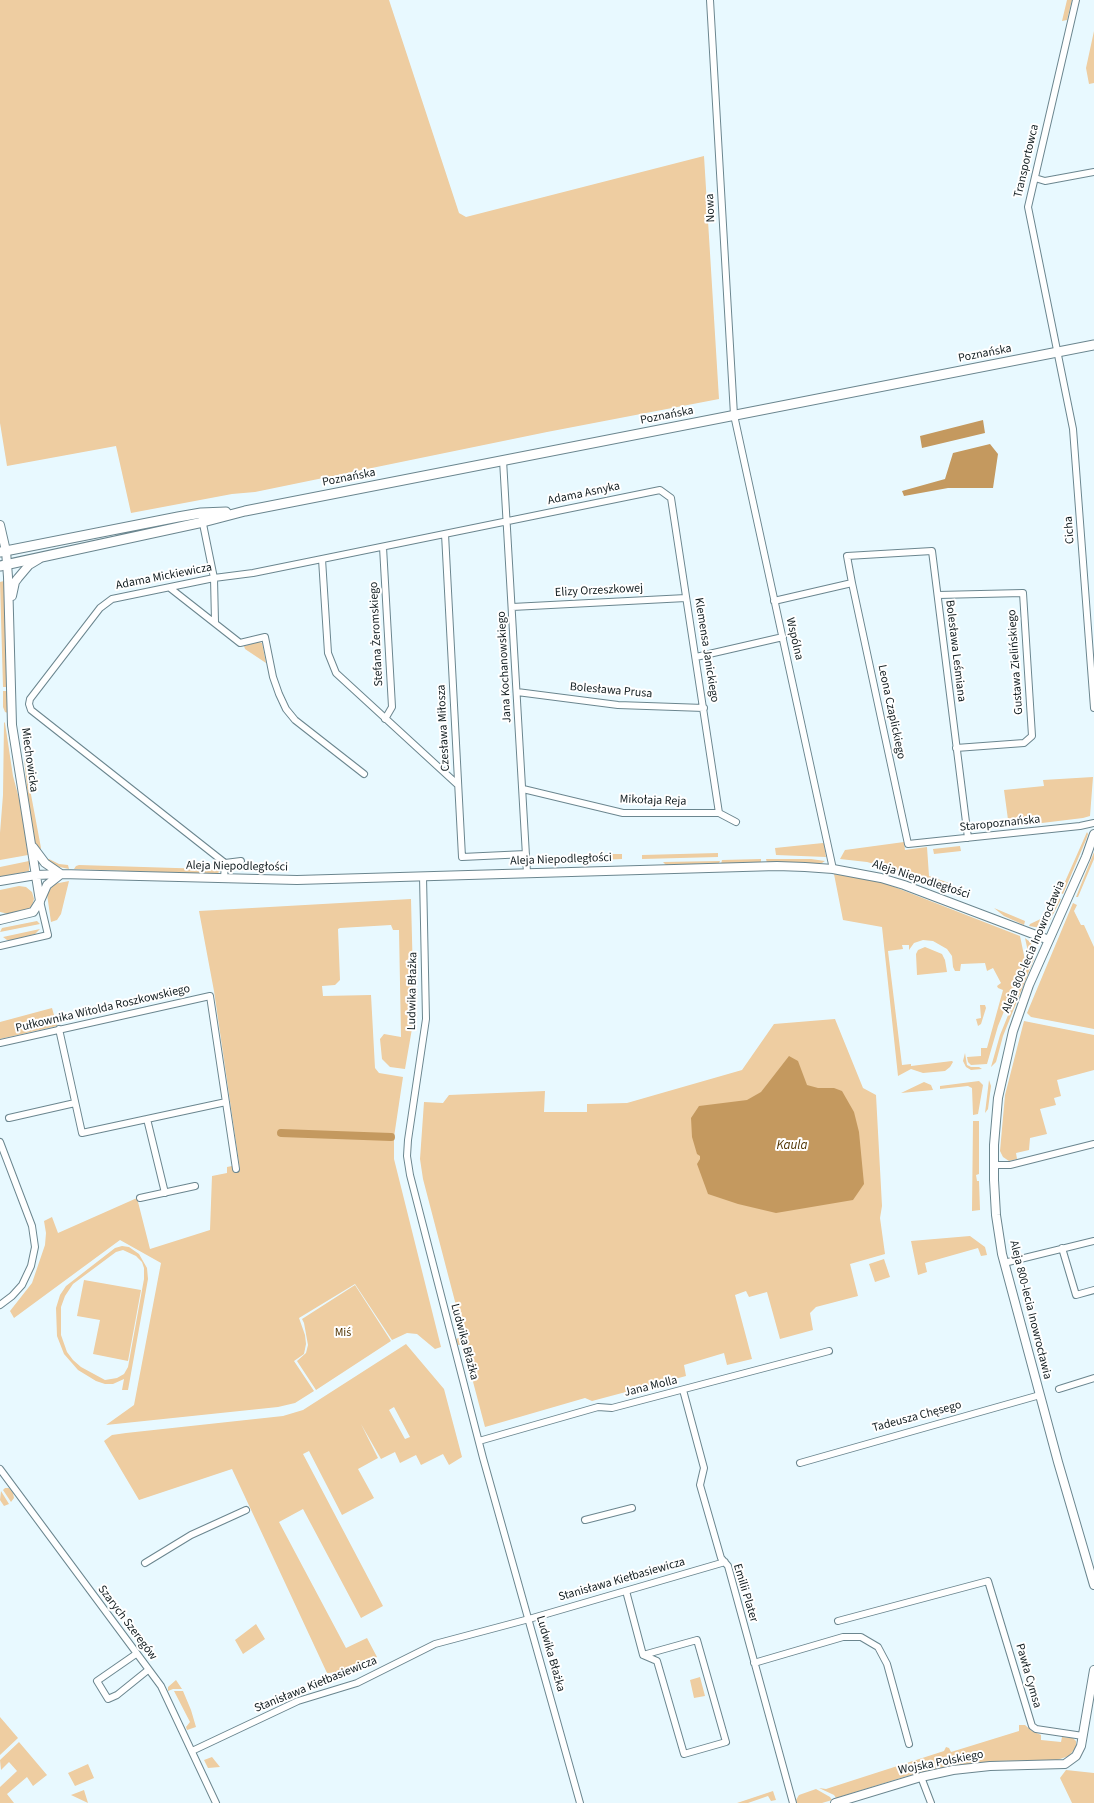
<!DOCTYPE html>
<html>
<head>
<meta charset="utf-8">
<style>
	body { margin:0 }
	canvas { display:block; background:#e8f9ff }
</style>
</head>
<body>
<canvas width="1094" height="1803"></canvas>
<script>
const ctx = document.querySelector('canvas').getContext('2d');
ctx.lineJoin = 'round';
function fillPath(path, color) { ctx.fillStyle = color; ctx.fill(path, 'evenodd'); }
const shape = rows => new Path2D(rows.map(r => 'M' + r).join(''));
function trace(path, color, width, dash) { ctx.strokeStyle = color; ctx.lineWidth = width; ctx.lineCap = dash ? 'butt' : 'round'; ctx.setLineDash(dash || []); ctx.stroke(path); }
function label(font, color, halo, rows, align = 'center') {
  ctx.font = font + ' "Source Sans 3",sans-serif'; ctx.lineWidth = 4; ctx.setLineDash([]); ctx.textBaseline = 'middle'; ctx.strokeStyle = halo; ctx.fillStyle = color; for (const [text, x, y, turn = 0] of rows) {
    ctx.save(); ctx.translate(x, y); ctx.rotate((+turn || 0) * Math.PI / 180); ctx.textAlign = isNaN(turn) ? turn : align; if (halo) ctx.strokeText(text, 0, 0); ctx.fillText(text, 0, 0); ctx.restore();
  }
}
const green = shape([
	[0,0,389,0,459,213,466,217,704,156,719,399,547,432,255,492,232,494,131,513,116,446,7,466,0,423],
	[1067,0,1072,0,1067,20,1062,21],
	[1094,31,1094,83,1089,84,1086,68],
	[4,581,6,628,7,687,3,687,0,582],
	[259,642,262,643,266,663,245,649,244,646],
	[3,691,7,691,8,713,5,712,3,707],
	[4,722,5,723,13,776,21,806,28,855,0,860,0,833,3,795],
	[24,757,41,848,39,852,35,843,28,798],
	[1093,777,1090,816,1083,818,1009,827,1004,790,1044,786,1043,780],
	[1087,832,1088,834,1086,840,1063,894,1060,893],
	[904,842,905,850,927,847,929,876,949,883,947,886,910,874,867,862,840,859,845,850],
	[823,843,824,844,826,857,776,855,775,848],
	[960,846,961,851,934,854,933,849],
	[1094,852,1094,859,1078,897,1076,897],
	[718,853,718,857,642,859,642,855],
	[597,854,622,854,622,859,596,860],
	[44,859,49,859,59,864,68,865,69,869,55,866],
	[761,859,761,863,721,864,722,860],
	[766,859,811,859,825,861,822,863,767,863],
	[29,861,29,871,0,877,0,867],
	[720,861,719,863,666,865,663,862],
	[79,865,208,869,220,871,217,874,214,874,74,869,76,866],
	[834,874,874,879,1020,936,1025,960,998,1026,987,1064,971,1065,968,1062,967,1057,981,1056,981,1048,987,1048,1003,990,998,988,997,986,1001,983,993,968,987,971,985,963,961,964,960,971,955,971,953,967,952,956,947,949,933,941,923,940,914,943,909,950,909,945,902,945,903,949,888,951,902,1065,911,1064,911,1066,952,1061,953,1062,950,1067,945,1071,923,1073,911,1069,898,1076,882,927,843,920],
	[69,881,61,914,57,920,51,922,47,894,54,884],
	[19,886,26,887,32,892,34,899,32,906,28,910,9,914,0,912,0,890],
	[1058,898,1061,899,1048,924,1041,928,1029,926,1030,924,1049,915],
	[411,899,414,1017,405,1069,390,1067,382,1059,380,1039,384,1034,401,1037,399,930,393,930,391,925,340,928,338,929,340,980,335,985,322,986,323,996,371,995,375,1068,379,1073,403,1077,394,1137,394,1159,441,1347,435,1349,417,1334,407,1333,392,1340,355,1284,299,1318,305,1335,306,1344,304,1354,294,1361,314,1391,295,1403,278,1407,106,1425,134,1405,161,1263,120,1240,14,1318,10,1311,32,1283,45,1245,46,1233,44,1221,52,1217,58,1233,137,1198,150,1249,210,1230,212,1176,227,1173,227,1167,232,1166,233,1171,240,1170,214,991,199,911],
	[1073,903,1077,905,1074,911,1081,925,1084,925,1094,947,1094,1029,1031,1017,1027,1013],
	[994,908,1025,921,1024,925,1004,916],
	[37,921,40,924,0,932,2,928],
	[40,929,35,934,12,940,7,940,3,937],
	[1025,938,1030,942,1034,948,1034,959,1003,1036,996,1062,991,1067,1000,1035,1030,961],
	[925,947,942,954,945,960,947,972,917,975,916,954,918,950],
	[980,1005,985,1005,986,1008,981,1024,978,1026,976,1019,981,1018],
	[52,1008,57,1026,0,1039,0,1022],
	[835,1019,863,1088,876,1095,882,1206,880,1218,885,1254,850,1264,858,1296,816,1307,810,1313,813,1330,780,1339,767,1292,749,1297,746,1291,735,1295,752,1359,727,1365,724,1353,684,1365,686,1376,592,1401,585,1398,485,1427,463,1344,458,1345,456,1339,464,1336,423,1179,420,1159,424,1102,443,1103,449,1095,545,1091,544,1112,587,1112,587,1104,627,1103,742,1070,774,1024],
	[1024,1021,1094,1035,1094,1070,1057,1080,1061,1096,1054,1098,1056,1105,1040,1109,1047,1134,1030,1138,1029,1150,1016,1153,1017,1159,1009,1161,1003,1157,1000,1151,1005,1095],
	[965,1053,967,1065,971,1067,979,1067,982,1069,971,1070,966,1067,963,1061],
	[989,1080,991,1086,988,1109,985,1113],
	[979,1081,983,1085,978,1114,973,1115,972,1088,968,1086,940,1089,940,1086],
	[924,1082,931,1085,933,1090,901,1093],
	[973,1121,979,1121,979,1174,976,1175,977,1181,979,1181,980,1210,972,1211],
	[970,1236,985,1247,987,1255,981,1256,978,1248,925,1263,927,1272,918,1275,911,1241],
	[122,1246,129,1247,139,1254,147,1268,148,1279,128,1390,122,1390,124,1379,113,1384,105,1384,96,1381,78,1370,64,1354,57,1336,56,1308,60,1295,66,1286,115,1248],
	[123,1250,136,1256,142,1262,144,1268,144,1279,128,1367,124,1374,117,1378,105,1380,81,1367,73,1360,67,1352,61,1335,61,1307,65,1296,73,1284,116,1252],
	[884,1259,890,1277,875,1282,869,1264],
	[84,1280,141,1290,128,1361,93,1354,100,1320,77,1316],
	[355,1285,391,1341,316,1390,297,1361,306,1353,308,1345,304,1323,302,1319],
	[406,1344,444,1389,462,1457,449,1465,443,1454,421,1465,416,1455,400,1463,395,1452,381,1459,361,1424,378,1458,358,1469,374,1498,342,1515,309,1451,303,1454,383,1606,361,1618,303,1509,279,1522,346,1648,367,1638,377,1657,347,1672,327,1673,232,1469,139,1500,104,1441,112,1435,126,1433,283,1416,303,1410],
	[394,1407,410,1437,405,1439,389,1410],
	[5,1488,9,1488,13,1493,14,1498,11,1502,3,1490],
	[1,1491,9,1504,4,1506,0,1500],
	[256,1624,265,1639,243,1654,235,1640],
	[700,1677,705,1696,694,1698,690,1680],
	[176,1680,182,1689,173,1689,168,1691,168,1687],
	[174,1691,183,1691,191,1710,196,1727,187,1730,186,1727,190,1722],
	[0,1717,18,1738,0,1755],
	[1019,1725,1025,1725,1032,1731,1041,1735,1041,1740,1061,1742,1062,1737,1073,1738,1076,1741,1076,1747,1069,1756,1057,1760,995,1761,940,1768,907,1776,836,1798,834,1795,819,1788,826,1789,944,1751,946,1747,949,1748,951,1752,1019,1731],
	[19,1742,47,1775,33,1786,27,1777,7,1794,14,1803,0,1803,0,1787,17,1771,9,1762,1,1770,0,1760],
	[212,1757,220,1767,208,1768,204,1760],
	[88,1764,94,1778,75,1786,68,1773],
	[1066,1770,1094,1773,1094,1803,1072,1803,1060,1778],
	[816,1789,830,1797,832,1800,822,1803,797,1803,796,1800,799,1795],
	[84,1790,88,1803,71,1795],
	[773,1791,776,1800,771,1801,768,1796,748,1803,737,1803]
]);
const water = shape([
	[983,420,985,433,922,448,920,436],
	[990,444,998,454,993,488,948,488,904,496,902,491,945,479,953,453],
	[789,1056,798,1061,807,1085,818,1088,834,1088,842,1091,854,1112,859,1132,864,1184,853,1200,776,1213,738,1204,708,1194,697,1164,700,1159,700,1156,697,1154,692,1137,691,1118,699,1106,747,1100,761,1092]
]);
const canal = shape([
	[281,1133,391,1137]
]);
const minor = shape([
	[710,0,734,415,833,869],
	[1076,0,1028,207,1073,429,1094,708],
	[1035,178,1045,181,1094,172],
	[503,460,527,873],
	[202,519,214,578,215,622],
	[445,534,462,857,526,854],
	[383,547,392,707,385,719],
	[322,559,328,653,336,673,458,785],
	[852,583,847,556,932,551,968,838],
	[170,588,240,643,265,637,273,677,279,694,286,709,295,720,364,774],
	[938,595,1023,593,1032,736,1024,743,956,748],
	[774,601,852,583,908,844,1080,826,1094,823],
	[512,607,686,598],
	[696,657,783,637],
	[517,692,618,705,704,708],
	[523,789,623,813,719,813,736,822],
	[225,863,31,710,29,704,30,699,100,608,112,599,214,578,253,573,322,559,660,490,671,498,719,813],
	[225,863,241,861],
	[423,876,426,1019,408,1140,407,1156,410,1175,483,1458,580,1803],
	[224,879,225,863],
	[0,946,48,935,40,901],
	[59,1029,82,1133,226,1102],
	[0,1043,210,996,236,1169],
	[9,1118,75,1103],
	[147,1119,165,1193],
	[0,1142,32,1226,35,1247,31,1266,22,1285,12,1296,0,1305],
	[994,1165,1010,1165,1094,1144],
	[140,1198,195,1186],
	[1062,1248,1076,1295,1094,1290],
	[1004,1263,1094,1241],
	[1059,1389,1094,1378],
	[683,1390,704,1468,700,1485,721,1558,728,1566,793,1803],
	[479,1441,598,1407,612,1408,829,1351],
	[800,1463,1040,1395],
	[0,1469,161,1686,216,1803],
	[585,1520,632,1508],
	[145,1563,191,1535,246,1510],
	[626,1591,643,1655,657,1661,684,1754,726,1742,697,1640,643,1655],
	[838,1621,988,1581,1032,1726,1036,1729,1083,1736],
	[136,1654,97,1681,108,1699,117,1695,148,1670],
	[754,1663,843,1637,861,1637,878,1647,887,1664,909,1744],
	[192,1751,298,1701,357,1683,435,1644,529,1619,725,1562],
	[921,1777,931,1803]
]);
const tertiary = shape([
	[0,525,6,551,8,577,12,725,40,901],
	[12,596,15,582,18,578,29,565,39,559],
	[1094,834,1086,857,1029,985,1013,1031,998,1098,994,1145,994,1180,996,1215,1002,1254,1058,1462,1094,1585],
	[33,847,45,863,61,874],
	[0,881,36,875,61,874,297,880,777,866,805,867,833,869,881,878,904,885,1049,940],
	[0,920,33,912,40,901,47,885,61,874],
	[835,1803,921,1777,953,1770,990,1766,1065,1764,1076,1756,1081,1746,1094,1670]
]);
const secondary = shape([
	[0,552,178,517,201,513,226,512],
	[0,566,203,522,245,511,1094,345]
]);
const streetNames = [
	["Transportowca",1027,161,-77],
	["Nowa",711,208,-93],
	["Poznańska",985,354,-11],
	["Poznańska",667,416,-11],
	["Poznańska",349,478,-11],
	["Adama Asnyka",584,494,-12],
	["Cicha",1070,530,-94],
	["Adama Mickiewicza",164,577,-11],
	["Elizy Orzeszkowej",599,591,-3],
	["Stefana Żeromskiego",377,634,-93],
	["Wspólna",794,639,77],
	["Klemensa Janickiego",706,650,81],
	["Bolesława Leśmiana",955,651,83],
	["Gustawa Zielińskiego",1016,662,-94],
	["Jana Kochanowskiego",505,667,-93],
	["Bolesława Prusa",611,691,5],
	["Leona Czaplickiego",891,712,78],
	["Czesława Miłosza",444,728,-93],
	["Miechowicka",29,760,82],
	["Mikołaja Reja",653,801,2],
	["Staropoznańska",1000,824,-6],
	["Aleja Niepodległości",561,860,-2],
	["Aleja Niepodległości",237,867,1],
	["Aleja Niepodległości",921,880,18],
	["Aleja 800-lecia Inowrocławia",1034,947,-67],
	["Ludwika Błażka",413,991,-89],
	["Pułkownika Witolda Roszkowskiego",103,1009,-13],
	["Aleja 800-lecia Inowrocławia",1030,1310,76],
	["Ludwika Błażka",464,1342,75],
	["Jana Molla",651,1387,-14],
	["Tadeusza Chęsego",917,1417,-15],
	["Stanisława Kiełbasiewicza",622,1580,-16],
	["Emilii Plater",745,1593,73],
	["Szarych Szeregów",127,1623,53],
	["Ludwika Błażka",550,1654,74],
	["Pawła Cymsa",1028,1676,74],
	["Stanisława Kiełbasiewicza",316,1685,-22],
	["Wojska Polskiego",941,1763,-11]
];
const parkNames = [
	["Miś",343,1333]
];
const waterNames = [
	["Kaula",792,1146]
];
fillPath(green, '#eecda1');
fillPath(water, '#c4995f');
trace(canal, '#c4995f', 8);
trace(minor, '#6b868f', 8);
trace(tertiary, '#6b868f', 10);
trace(secondary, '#6b868f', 11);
trace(minor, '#fff', 6);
trace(tertiary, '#fff', 8);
trace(secondary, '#fff', 9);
label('12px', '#121d20', '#fff', streetNames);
label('12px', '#573a09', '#fff', parkNames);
label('italic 13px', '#533705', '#fff', waterNames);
</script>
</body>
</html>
